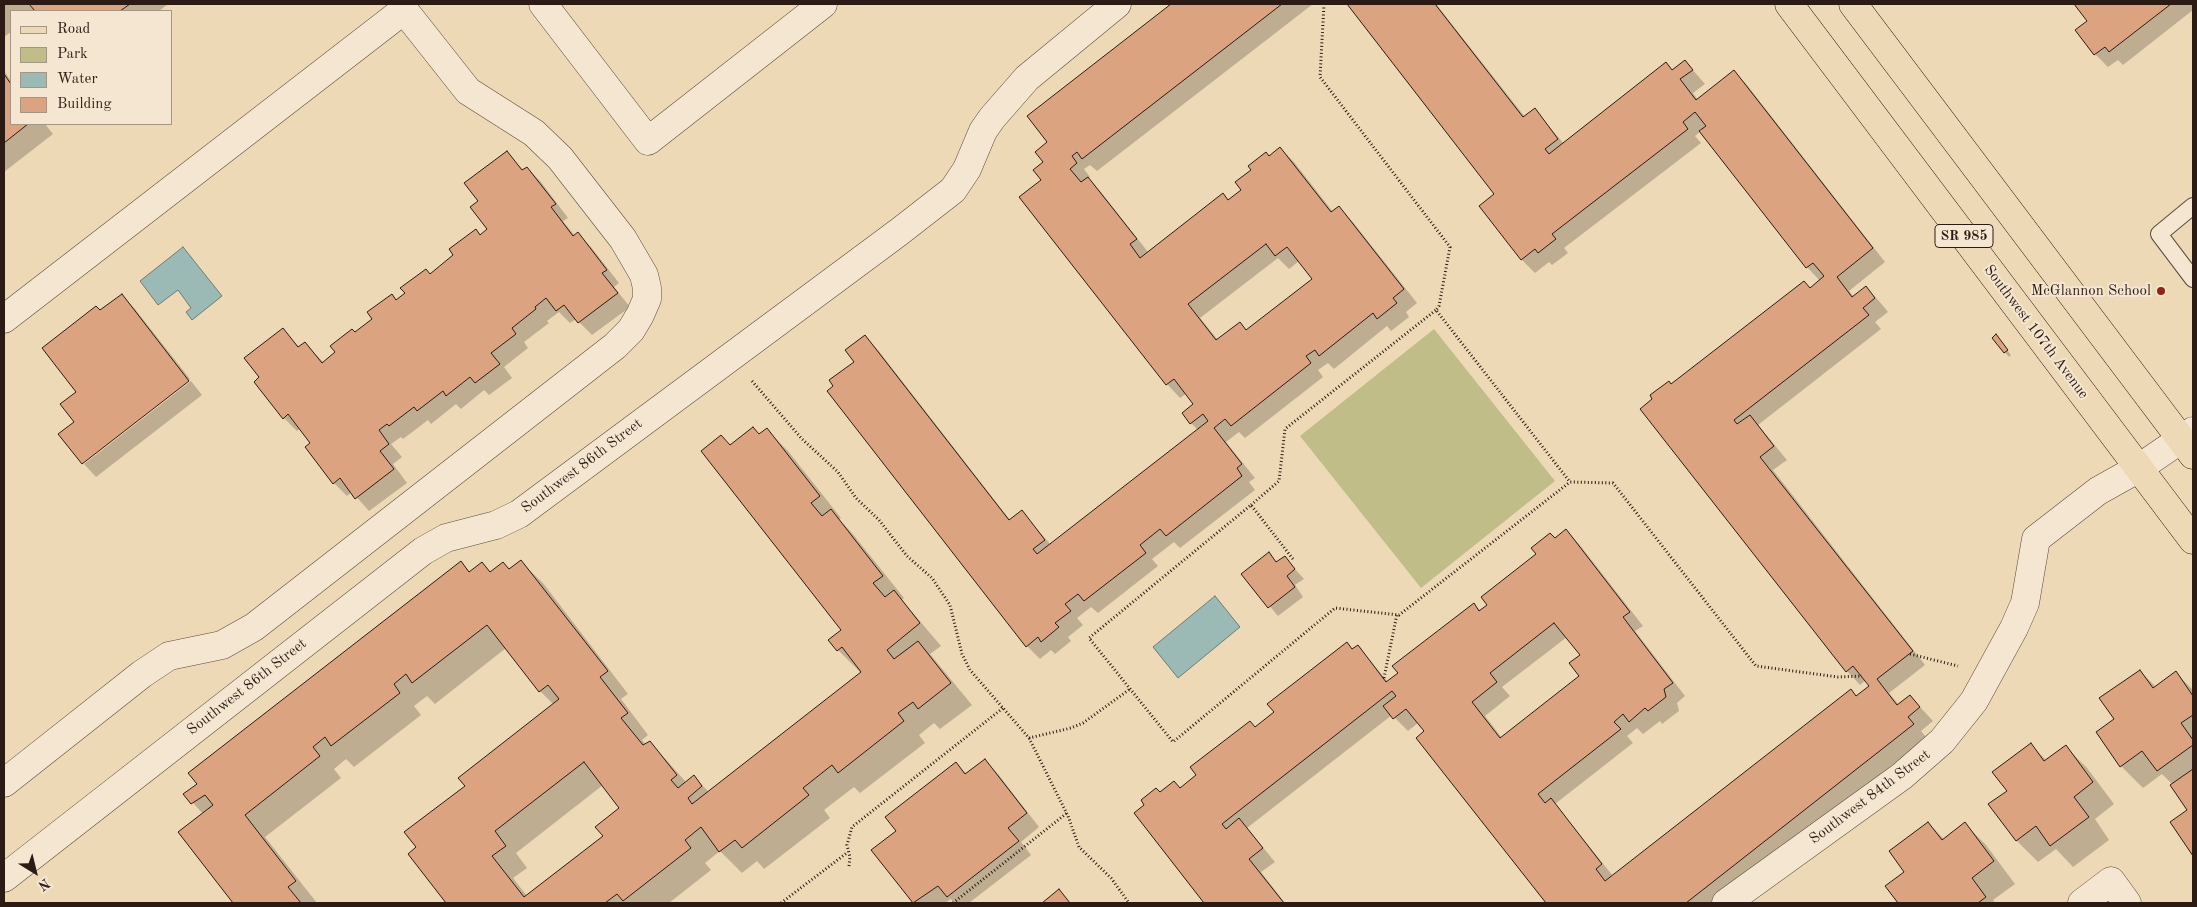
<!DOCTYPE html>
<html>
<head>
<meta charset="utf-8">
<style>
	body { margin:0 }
	#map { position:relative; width:2197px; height:907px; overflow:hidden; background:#eed9b6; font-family:"Old Standard TT",serif }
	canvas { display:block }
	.frame { position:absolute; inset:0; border:5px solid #2c1b15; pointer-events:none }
	.legend { position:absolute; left:10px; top:10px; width:162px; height:115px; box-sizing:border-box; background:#f4e6d0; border:1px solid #a49585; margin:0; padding:6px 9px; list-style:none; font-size:15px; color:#2c1b15 }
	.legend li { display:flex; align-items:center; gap:10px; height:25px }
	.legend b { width:25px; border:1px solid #a49585 }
	.north { position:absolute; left:10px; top:847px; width:50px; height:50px; -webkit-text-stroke:4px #f4e6d0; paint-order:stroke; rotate:144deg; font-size:14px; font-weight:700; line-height:20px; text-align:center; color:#2c1b15 }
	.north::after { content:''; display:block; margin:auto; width:18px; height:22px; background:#2c1b15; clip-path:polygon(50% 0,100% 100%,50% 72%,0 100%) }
</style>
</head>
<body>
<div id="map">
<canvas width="2197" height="907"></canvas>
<div class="frame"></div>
<ul class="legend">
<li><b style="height:6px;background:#eed9b6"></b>Road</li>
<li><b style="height:14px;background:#c0bd89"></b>Park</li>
<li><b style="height:14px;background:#9bb9b5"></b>Water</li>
<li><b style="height:14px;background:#dca380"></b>Building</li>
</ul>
<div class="north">N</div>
</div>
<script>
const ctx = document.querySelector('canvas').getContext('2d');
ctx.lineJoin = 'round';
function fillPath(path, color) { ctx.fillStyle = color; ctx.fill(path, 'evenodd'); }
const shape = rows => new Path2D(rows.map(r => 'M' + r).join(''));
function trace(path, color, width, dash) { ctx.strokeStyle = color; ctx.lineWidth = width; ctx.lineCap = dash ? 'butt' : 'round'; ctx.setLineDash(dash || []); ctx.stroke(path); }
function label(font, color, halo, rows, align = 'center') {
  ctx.font = font + ' "Old Standard TT",serif'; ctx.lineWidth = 4; ctx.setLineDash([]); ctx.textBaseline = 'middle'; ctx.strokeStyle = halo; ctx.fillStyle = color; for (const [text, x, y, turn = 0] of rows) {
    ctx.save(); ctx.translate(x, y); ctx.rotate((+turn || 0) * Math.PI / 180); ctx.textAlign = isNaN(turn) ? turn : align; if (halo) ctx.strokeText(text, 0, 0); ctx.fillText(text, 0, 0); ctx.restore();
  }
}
const green = shape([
	[1434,329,1555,481,1421,588,1300,436]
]);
const water = shape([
	[183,247,222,296,192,320,186,312,191,308,178,290,158,305,140,281,183,247],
	[1215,596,1240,627,1178,678,1153,647,1215,596]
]);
const shadow = shape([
	[4,4,168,4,159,11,11,11,11,32,4,37],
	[1173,4,1313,4,1097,171,1090,165,1084,169,1090,177,1088,178,1101,192,1148,252,1223,194,1229,201,1243,190,1269,157,1280,148,1294,162,1333,212,1339,208,1352,221,1417,303,1406,312,1409,317,1391,331,1387,326,1334,369,1328,363,1318,370,1323,377,1245,438,1239,432,1226,442,1255,478,1249,482,1255,490,1180,548,1174,542,1152,559,1158,566,1098,613,1091,607,1077,618,1083,625,1068,637,1071,641,1055,654,1051,650,1040,659,1027,646,856,362,865,337,878,350,1010,520,1022,512,1051,545,1198,430,1191,423,1195,404,1187,393,1180,398,1167,384,1021,197,1042,180,1048,142,1028,117],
	[1278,258,1289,269,1299,261,1314,279,1247,331,1240,324,1218,340,1200,318],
	[1348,4,1436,4,1525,117,1535,110,1564,144,1685,61,1705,84,1693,93,1698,100,1734,72,1747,85,1885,262,1849,291,1854,297,1866,288,1879,301,1888,312,1875,322,1881,329,1758,425,1787,460,1773,470,1925,665,1889,693,1899,705,1910,696,1933,721,1921,731,1927,738,1716,903,1548,903,1418,738,1425,732,1418,723,1408,731,1392,715,1247,828,1275,862,1261,872,1285,903,1206,903,1136,814,1160,793,1180,789,1276,712,1347,644,1353,650,1358,646,1388,682,1473,604,1481,611,1566,531,1579,544,1643,626,1635,631,1685,696,1677,703,1679,711,1662,724,1660,721,1643,734,1637,728,1627,736,1633,743,1555,804,1613,876,1851,691,1857,697,1871,686,1866,680,1860,685,1847,671,1671,385,1820,281,1807,267,1701,131,1695,136,1701,143,1564,248,1568,253,1552,265,1549,262,1535,273,1522,260,1480,206,1496,194],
	[1567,637,1582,655,1581,676,1502,738,1485,716,1510,696,1502,687],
	[2075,4,2193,4,2193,10,2123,65,2118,60,2108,67,2095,54,2089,21],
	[4,71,11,81,11,124,45,124,53,134,4,172],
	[506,152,524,171,527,168,541,182,568,218,563,221,575,236,578,234,591,247,619,283,614,287,630,307,592,335,576,319,570,323,559,312,547,321,549,323,524,342,528,348,504,367,512,378,489,395,484,390,461,409,456,404,431,424,428,420,403,439,401,437,391,444,402,457,393,464,407,483,369,511,352,492,347,496,334,483,312,443,301,428,297,431,284,418,261,378,283,330,300,348,305,343,324,363,374,320,391,295,397,301,489,229,480,202],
	[122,295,135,309,190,379,83,462,76,422,78,392,100,311],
	[1993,338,2000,340,2011,355,2009,357],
	[191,381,202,395,96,477,84,464],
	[767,430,788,451,841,518,839,519,852,533,904,598,902,600,941,646,930,654,972,705,940,729,934,723,919,735,925,743,860,793,854,787,824,810,830,818,764,869,757,861,742,873,720,851,705,863,711,870,669,903,447,903,409,854,417,847,466,786,554,705,540,691,506,648,435,704,427,696,414,706,421,715,354,767,346,759,334,769,341,778,265,837,317,903,234,903,179,832,203,814,185,794,460,562,470,572,482,563,491,573,510,570,521,562,543,583,628,694,621,699,648,735,642,740,646,745,650,742,687,783,694,777,709,792,861,673,838,650,843,630,731,446,759,435],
	[603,785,621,808,604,837,527,896,513,878,527,868,516,853],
	[1269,554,1278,563,1285,558,1304,579,1295,585,1303,597,1278,616,1243,574],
	[2140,671,2156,687,2176,673,2193,690,2193,853,2172,823,2189,810,2173,785,2162,774,2143,788,2121,766,2116,719],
	[2031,745,2047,761,2066,747,2087,768,2114,804,2095,819,2109,840,2073,867,2056,849,2038,862,2017,841,1990,805,2009,791],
	[984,761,998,774,1039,827,1021,842,1031,855,969,903,954,903,951,899,945,903,915,903,873,850,898,832,956,764,967,774],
	[1928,823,1944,839,1965,824,1986,845,2015,884,1993,900,1995,903,1900,903,1887,887,1906,872]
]);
const building = shape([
	[29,4,130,4,120,11,35,11,29,4],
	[1171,4,1282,4,1082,159,1077,152,1072,156,1077,163,1070,169,1081,182,1088,177,1137,239,1130,244,1140,258,1223,193,1228,200,1241,190,1235,182,1251,170,1248,166,1266,152,1269,156,1280,147,1331,212,1339,206,1404,289,1393,298,1397,303,1377,319,1373,313,1319,356,1315,350,1306,356,1311,363,1231,426,1225,419,1214,428,1242,464,1237,468,1242,476,1166,536,1160,529,1140,545,1146,553,1084,601,1078,594,1065,604,1071,611,1055,623,1059,627,1041,642,1038,637,1026,647,827,391,833,386,829,380,854,362,845,350,865,335,1009,520,1022,510,1045,540,1033,549,1037,554,1208,421,1203,414,1190,424,1182,413,1193,404,1174,379,1166,385,1019,197,1041,180,1033,170,1043,162,1035,152,1047,142,1027,116,1171,4],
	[1266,244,1275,256,1287,247,1312,279,1246,330,1240,322,1216,340,1188,304,1266,244],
	[1347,4,1435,4,1523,117,1535,108,1558,139,1545,149,1549,154,1666,62,1672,70,1685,60,1693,70,1680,79,1696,100,1734,70,1873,248,1837,277,1852,297,1866,286,1875,298,1863,308,1869,315,1734,420,1737,424,1750,415,1774,446,1760,457,1913,651,1877,679,1897,705,1910,695,1920,707,1908,717,1914,724,1686,903,1546,903,1416,738,1424,731,1406,709,1393,719,1383,706,1396,696,1392,691,1222,824,1226,829,1239,818,1263,848,1249,859,1284,903,1204,903,1134,813,1144,805,1141,800,1156,788,1160,792,1174,781,1180,788,1196,775,1190,767,1250,721,1255,727,1274,712,1267,704,1347,642,1352,649,1358,645,1386,682,1398,673,1392,666,1474,603,1479,611,1487,605,1481,597,1536,554,1531,548,1550,533,1555,538,1566,529,1630,612,1623,617,1673,683,1664,689,1666,697,1648,711,1645,708,1629,722,1623,714,1614,722,1621,729,1538,794,1545,803,1551,798,1602,864,1596,869,1605,881,1851,689,1856,696,1869,686,1853,666,1846,672,1640,409,1652,399,1650,395,1669,381,1671,384,1804,281,1810,288,1824,276,1813,263,1806,268,1699,131,1706,126,1695,112,1683,122,1688,129,1552,234,1556,239,1538,253,1535,249,1521,260,1479,206,1494,194,1347,4],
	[1554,623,1580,655,1569,663,1579,676,1500,738,1472,702,1497,682,1490,673,1554,623],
	[2074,4,2171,4,2109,52,2105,47,2094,55,2075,30,2087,21,2074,4],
	[4,74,11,84,11,124,28,124,4,143,4,74],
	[507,151,522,170,527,167,556,204,551,207,573,236,578,232,607,270,602,273,618,293,578,323,564,305,556,311,546,298,535,307,536,309,512,328,516,334,491,353,500,364,475,383,470,377,446,396,443,391,417,411,414,407,389,426,387,424,379,430,389,444,380,451,394,469,355,499,340,478,333,484,305,447,310,443,288,414,283,419,254,382,259,377,244,358,283,328,298,347,305,342,322,363,335,352,330,346,352,329,355,332,372,319,367,312,392,294,396,300,405,293,400,288,426,269,430,274,453,255,449,249,476,229,480,235,487,229,470,207,478,201,464,183,507,151],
	[122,294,189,381,82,464,58,434,74,422,60,404,76,392,42,348,96,306,100,310,122,294],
	[1996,334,2008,350,2004,353,1992,338,1996,334],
	[753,427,759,434,767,428,820,496,811,503,822,516,831,509,883,576,873,583,885,597,894,590,920,623,887,650,894,659,918,641,951,683,918,709,913,702,898,713,904,721,838,773,832,765,803,788,809,795,742,848,735,840,719,852,701,827,685,840,691,848,623,901,617,894,605,903,446,903,408,854,416,847,404,832,465,786,458,778,559,699,548,685,539,692,487,625,412,683,406,674,394,684,400,693,331,746,325,737,313,747,320,756,245,815,296,881,288,887,301,903,233,903,178,832,213,805,205,795,191,804,183,794,197,784,188,773,461,561,469,572,482,562,490,572,503,562,509,569,521,560,608,671,600,677,628,713,621,718,643,745,650,741,677,775,671,780,678,788,694,775,702,786,688,798,692,804,861,672,842,647,837,651,828,640,841,630,701,451,721,435,730,445,753,427],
	[584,762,619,808,595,827,603,836,524,897,492,856,506,846,495,831,584,762],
	[1269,552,1276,562,1285,556,1295,569,1287,576,1295,587,1268,608,1241,574,1269,552],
	[2140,670,2153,688,2176,671,2193,696,2193,715,2181,723,2193,740,2193,745,2157,771,2142,751,2120,767,2096,732,2114,719,2099,698,2140,670],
	[2031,743,2044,761,2066,745,2093,782,2074,797,2089,817,2050,846,2036,826,2016,841,1988,804,2007,791,1992,772,2031,743],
	[985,759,1027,813,1008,828,1019,841,947,897,938,886,913,903,871,850,896,831,885,817,956,762,965,774,985,759],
	[2193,769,2193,856,2170,822,2187,810,2170,785,2193,769],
	[1928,822,1942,840,1965,822,1994,861,1972,878,1986,897,1978,903,1898,903,1885,886,1904,872,1889,851,1928,822],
	[1059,889,1070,903,1042,903,1059,889]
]);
const path = shape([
	[1324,4,1320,77,1450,247,1439,306,1436,310,1570,482,1613,483,1756,666,1838,677,1862,676],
	[752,381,802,439,838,472,856,498,879,520,907,556,932,578,950,605,962,654,970,670,1029,738,1071,728,1083,723,1130,689],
	[1251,505,1279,481,1285,429,1436,310],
	[1293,559,1251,505,1089,638,1173,742,1335,608,1399,615,1570,482],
	[1910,654,1958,666],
	[1384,678,1397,614],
	[1029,738,1068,816,1079,847,1111,878,1129,903],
	[849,866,850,857,847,845,852,827,1003,708],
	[781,903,848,852],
	[953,903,1067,813]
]);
const service = shape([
	[2193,206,2159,234,2193,279]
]);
const minor = shape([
	[543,4,648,141,823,4],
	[4,319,404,10,468,91,534,133,560,158,623,239,644,275,647,288,647,299,640,315,631,330,615,346,254,627,222,645,169,656,142,674,4,783],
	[4,878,423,551,446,538,496,525,519,514,899,232,953,190,967,169,983,131,992,118,1027,78,1117,4],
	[1726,903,1902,776,1942,741,1974,701,2014,628,2025,603,2036,539,2098,491,2139,468,2193,431],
	[2082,903,2111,881,2127,903]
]);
const primary = shape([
	[1789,4,2193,540],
	[1853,4,2193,455]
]);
const markers = [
	[2161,291,5,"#8f2418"]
];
const shields = [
	[1964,236,58]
];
const shieldNames = [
	["SR 985",1964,236]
];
const poiNames = [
	["McGlannon School",2151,291]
];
const streetNames = [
	["Southwest 107th Avenue",2036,332,53],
	["Southwest 86th Street",582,466,-37],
	["Southwest 86th Street",247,687,-38],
	["Southwest 84th Street",1870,797,-37]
];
fillPath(green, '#c0bd89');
fillPath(water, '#9bb9b5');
trace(water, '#6f7a75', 1);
fillPath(shadow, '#0003');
fillPath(building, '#dca380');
trace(building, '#2c1b15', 1);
trace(service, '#5c4a3d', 18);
trace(minor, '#5c4a3d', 29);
trace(primary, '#2c1b15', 29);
trace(path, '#2c1b15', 3, [1, 2.5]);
trace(service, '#f4e6d0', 16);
trace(minor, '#f4e6d0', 28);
trace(primary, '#eed9b6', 28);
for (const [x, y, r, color] of markers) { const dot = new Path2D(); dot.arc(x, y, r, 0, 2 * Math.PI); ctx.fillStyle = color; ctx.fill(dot); trace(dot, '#f4e6d0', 2); }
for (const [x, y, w] of shields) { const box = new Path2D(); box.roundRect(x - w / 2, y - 11.5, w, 23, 4); ctx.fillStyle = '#f4e6d0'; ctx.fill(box); trace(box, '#2c1b15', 1); }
label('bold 14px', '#2c1b15', null, shieldNames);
label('15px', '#2c1b15', '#f4e6d0', poiNames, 'right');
label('15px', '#2c1b15', '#f4e6d0', streetNames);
</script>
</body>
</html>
